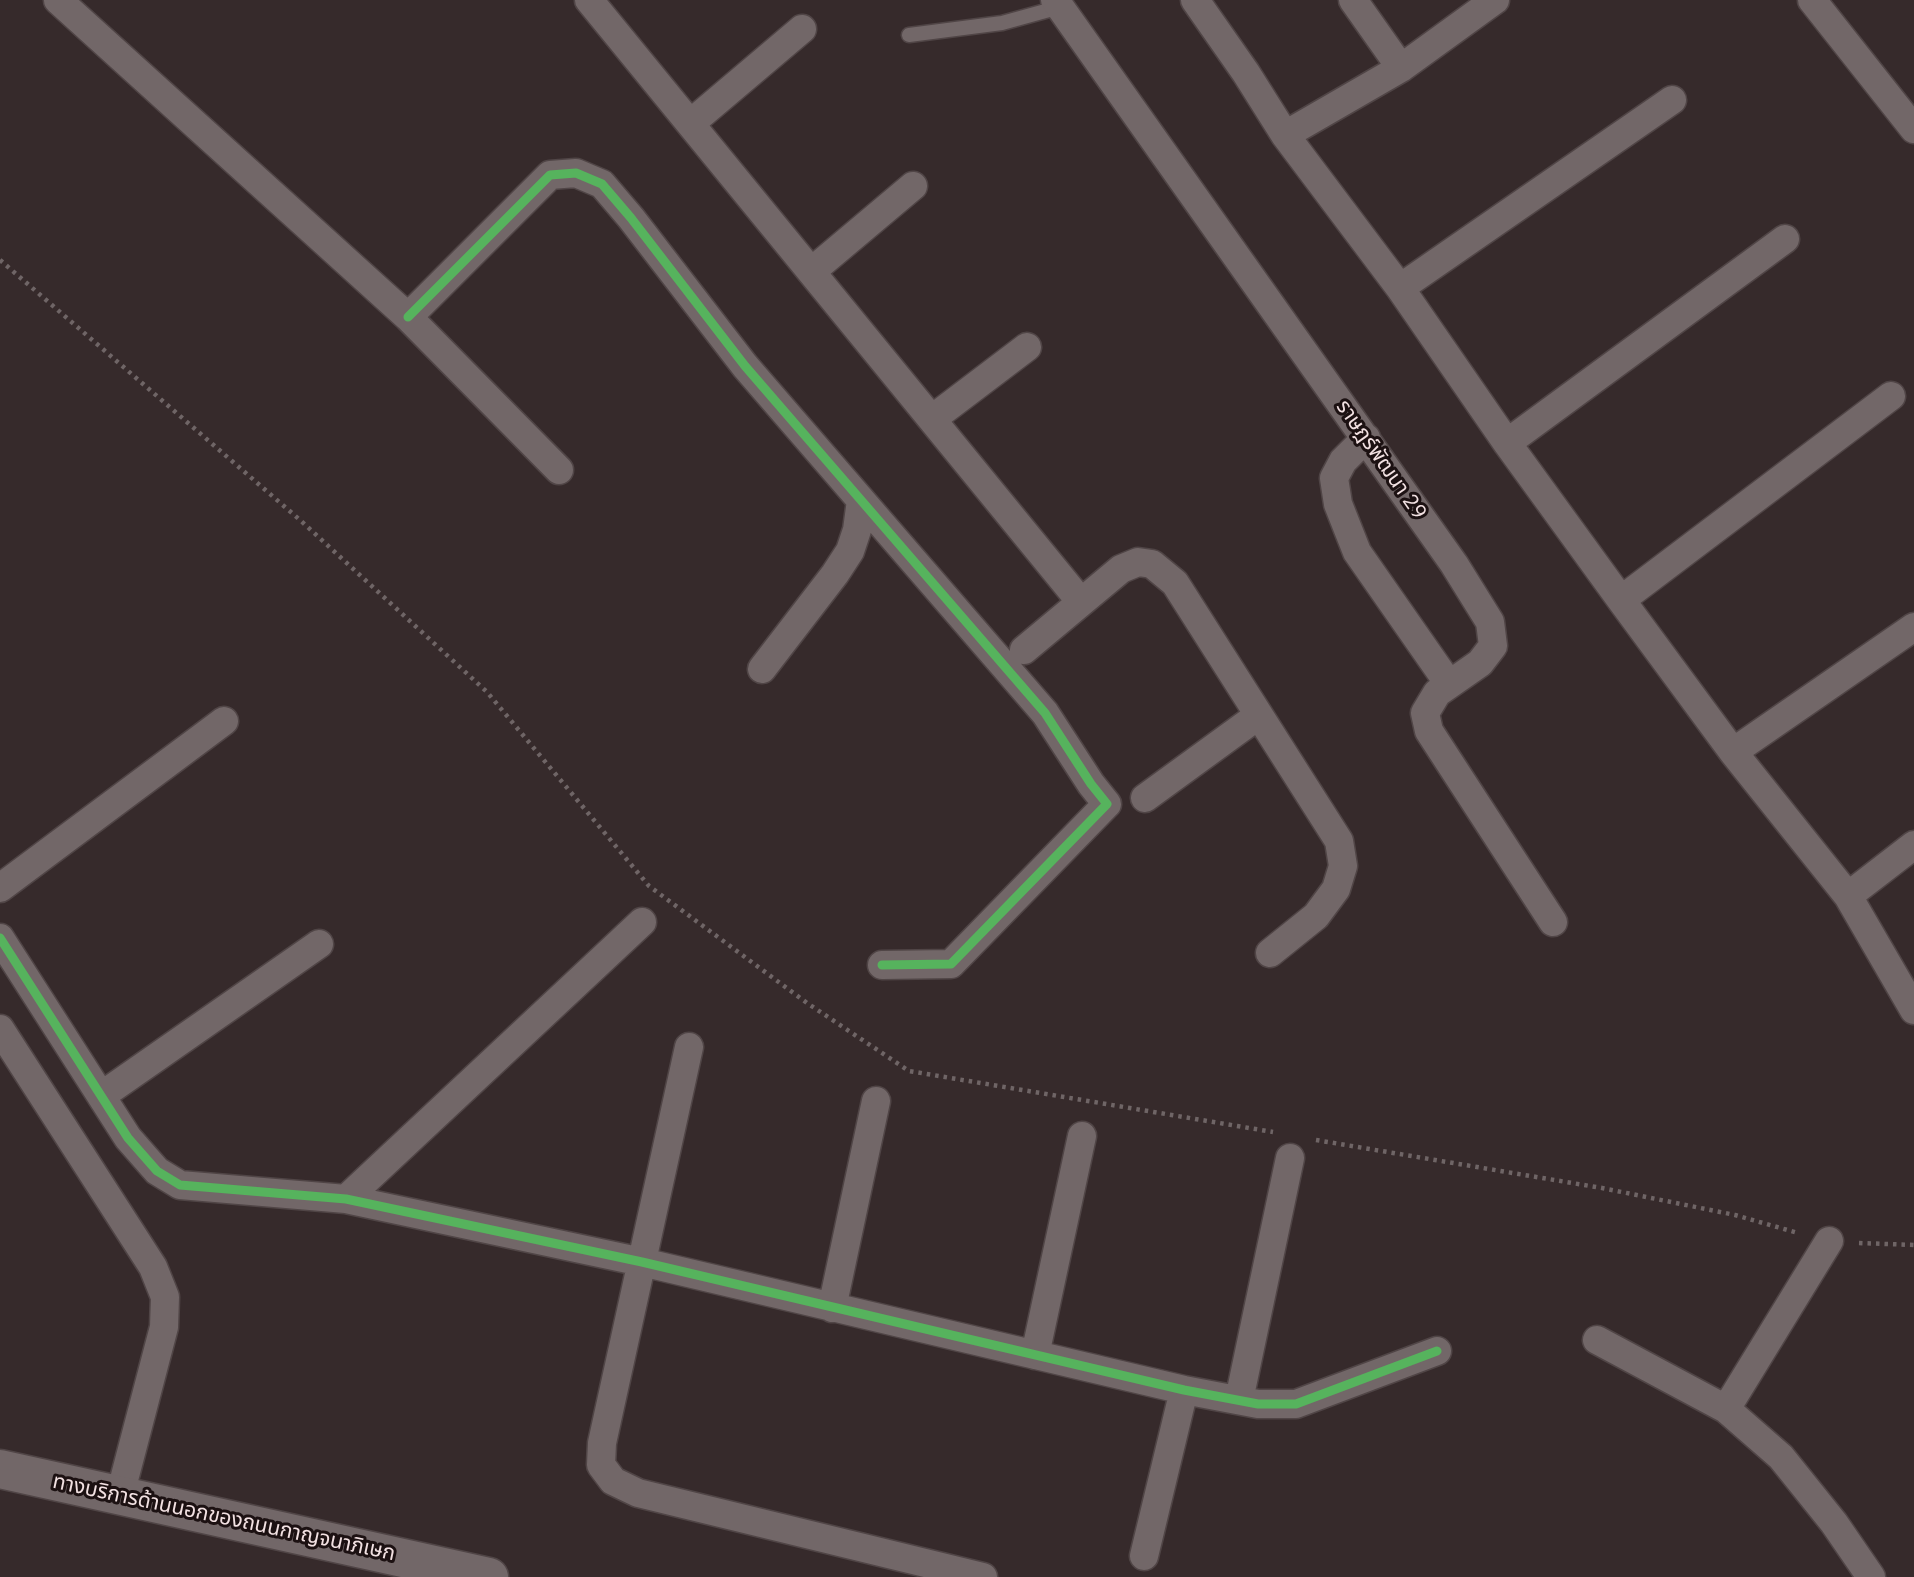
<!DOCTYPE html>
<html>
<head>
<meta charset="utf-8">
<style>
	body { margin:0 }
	canvas { display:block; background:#362a2b }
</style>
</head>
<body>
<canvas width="1914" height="1577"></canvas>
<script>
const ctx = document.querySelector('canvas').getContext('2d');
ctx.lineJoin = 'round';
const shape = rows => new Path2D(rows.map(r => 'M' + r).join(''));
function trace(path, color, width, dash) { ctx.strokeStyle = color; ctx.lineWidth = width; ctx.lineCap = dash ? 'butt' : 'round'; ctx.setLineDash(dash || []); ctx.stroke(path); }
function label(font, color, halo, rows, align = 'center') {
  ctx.font = font + ' "IBM Plex Sans","Noto Sans Thai",sans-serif'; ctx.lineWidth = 6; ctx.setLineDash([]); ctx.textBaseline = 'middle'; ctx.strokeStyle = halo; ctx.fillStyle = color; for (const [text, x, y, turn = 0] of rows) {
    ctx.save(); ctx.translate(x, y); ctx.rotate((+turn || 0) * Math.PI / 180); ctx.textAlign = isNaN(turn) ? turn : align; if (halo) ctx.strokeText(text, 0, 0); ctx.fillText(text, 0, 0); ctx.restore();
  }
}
const path = shape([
	[0,260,300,520,487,692,649,886,807,1003,909,1071,1273,1132],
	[1316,1140,1602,1188,1735,1215,1798,1233],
	[1859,1243,1914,1245]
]);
const lane = shape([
	[909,35,1002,23,1060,7]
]);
const street = shape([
	[58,0,408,317,559,470],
	[589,0,1081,602],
	[1055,0,1454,564,1490,622,1493,646,1480,663,1437,693,1425,713,1429,731,1553,922],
	[1195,0,1246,73,1285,135,1400,288,1507,443,1621,600,1733,752,1848,896,1914,1010],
	[1353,0,1401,68],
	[1812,0,1914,129],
	[691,123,802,29],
	[1285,135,1401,68,1495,0],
	[812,271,913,186],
	[1400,288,1672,100],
	[408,317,550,175,576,173,602,184,631,218,745,366,1045,713,1091,784,1107,804,951,964,882,965],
	[932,419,1027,347],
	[1366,438,1343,461,1334,478,1338,504,1357,552,1449,684],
	[1507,443,1785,239],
	[1621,600,1891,396],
	[1024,650,1121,569,1138,562,1152,564,1175,583,1339,841,1343,866,1336,889,1316,916,1270,953],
	[762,669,835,574,850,551,857,530,861,500],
	[1733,752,1914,627],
	[1145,798,1259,715],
	[0,888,224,721],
	[1848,896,1914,845],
	[0,938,128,1138,157,1171,180,1185,346,1199,642,1262,1184,1390,1258,1404,1296,1404,1437,1351],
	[0,1029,153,1267,165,1297,164,1327,120,1495],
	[689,1047,602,1443,601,1465,613,1481,638,1493,983,1577],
	[101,1096,319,944],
	[346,1199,642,922],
	[832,1308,876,1101],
	[1597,1340,1726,1409,1781,1457,1834,1523,1871,1577],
	[1035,1355,1082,1136],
	[1239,1400,1290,1158],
	[1726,1409,1829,1241],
	[1144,1556,1184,1390]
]);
const secondary = shape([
	[0,1469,489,1577]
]);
const cycleway = shape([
	[408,317,550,175,576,173,602,184,631,218,745,366,1045,713,1091,784,1107,804,951,964,882,965],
	[0,938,128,1138,157,1171,180,1185,346,1199,642,1262,1184,1390,1258,1404,1296,1404,1437,1351]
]);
const streetNames = [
	["ราษฎร์พัฒนา 29",1381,460,55],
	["ทางบริการด้านนอกของถนนกาญจนาภิเษก",224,1518,12]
];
trace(lane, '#504546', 17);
trace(street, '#504546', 31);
trace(secondary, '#504546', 41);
trace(path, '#6f6566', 4.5, [3.5, 5]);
trace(lane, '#726768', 14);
trace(street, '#726768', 28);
trace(secondary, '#726768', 38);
trace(cycleway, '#56b35d', 9);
label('21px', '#f2e1e2', '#1c1112', streetNames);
</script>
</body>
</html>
